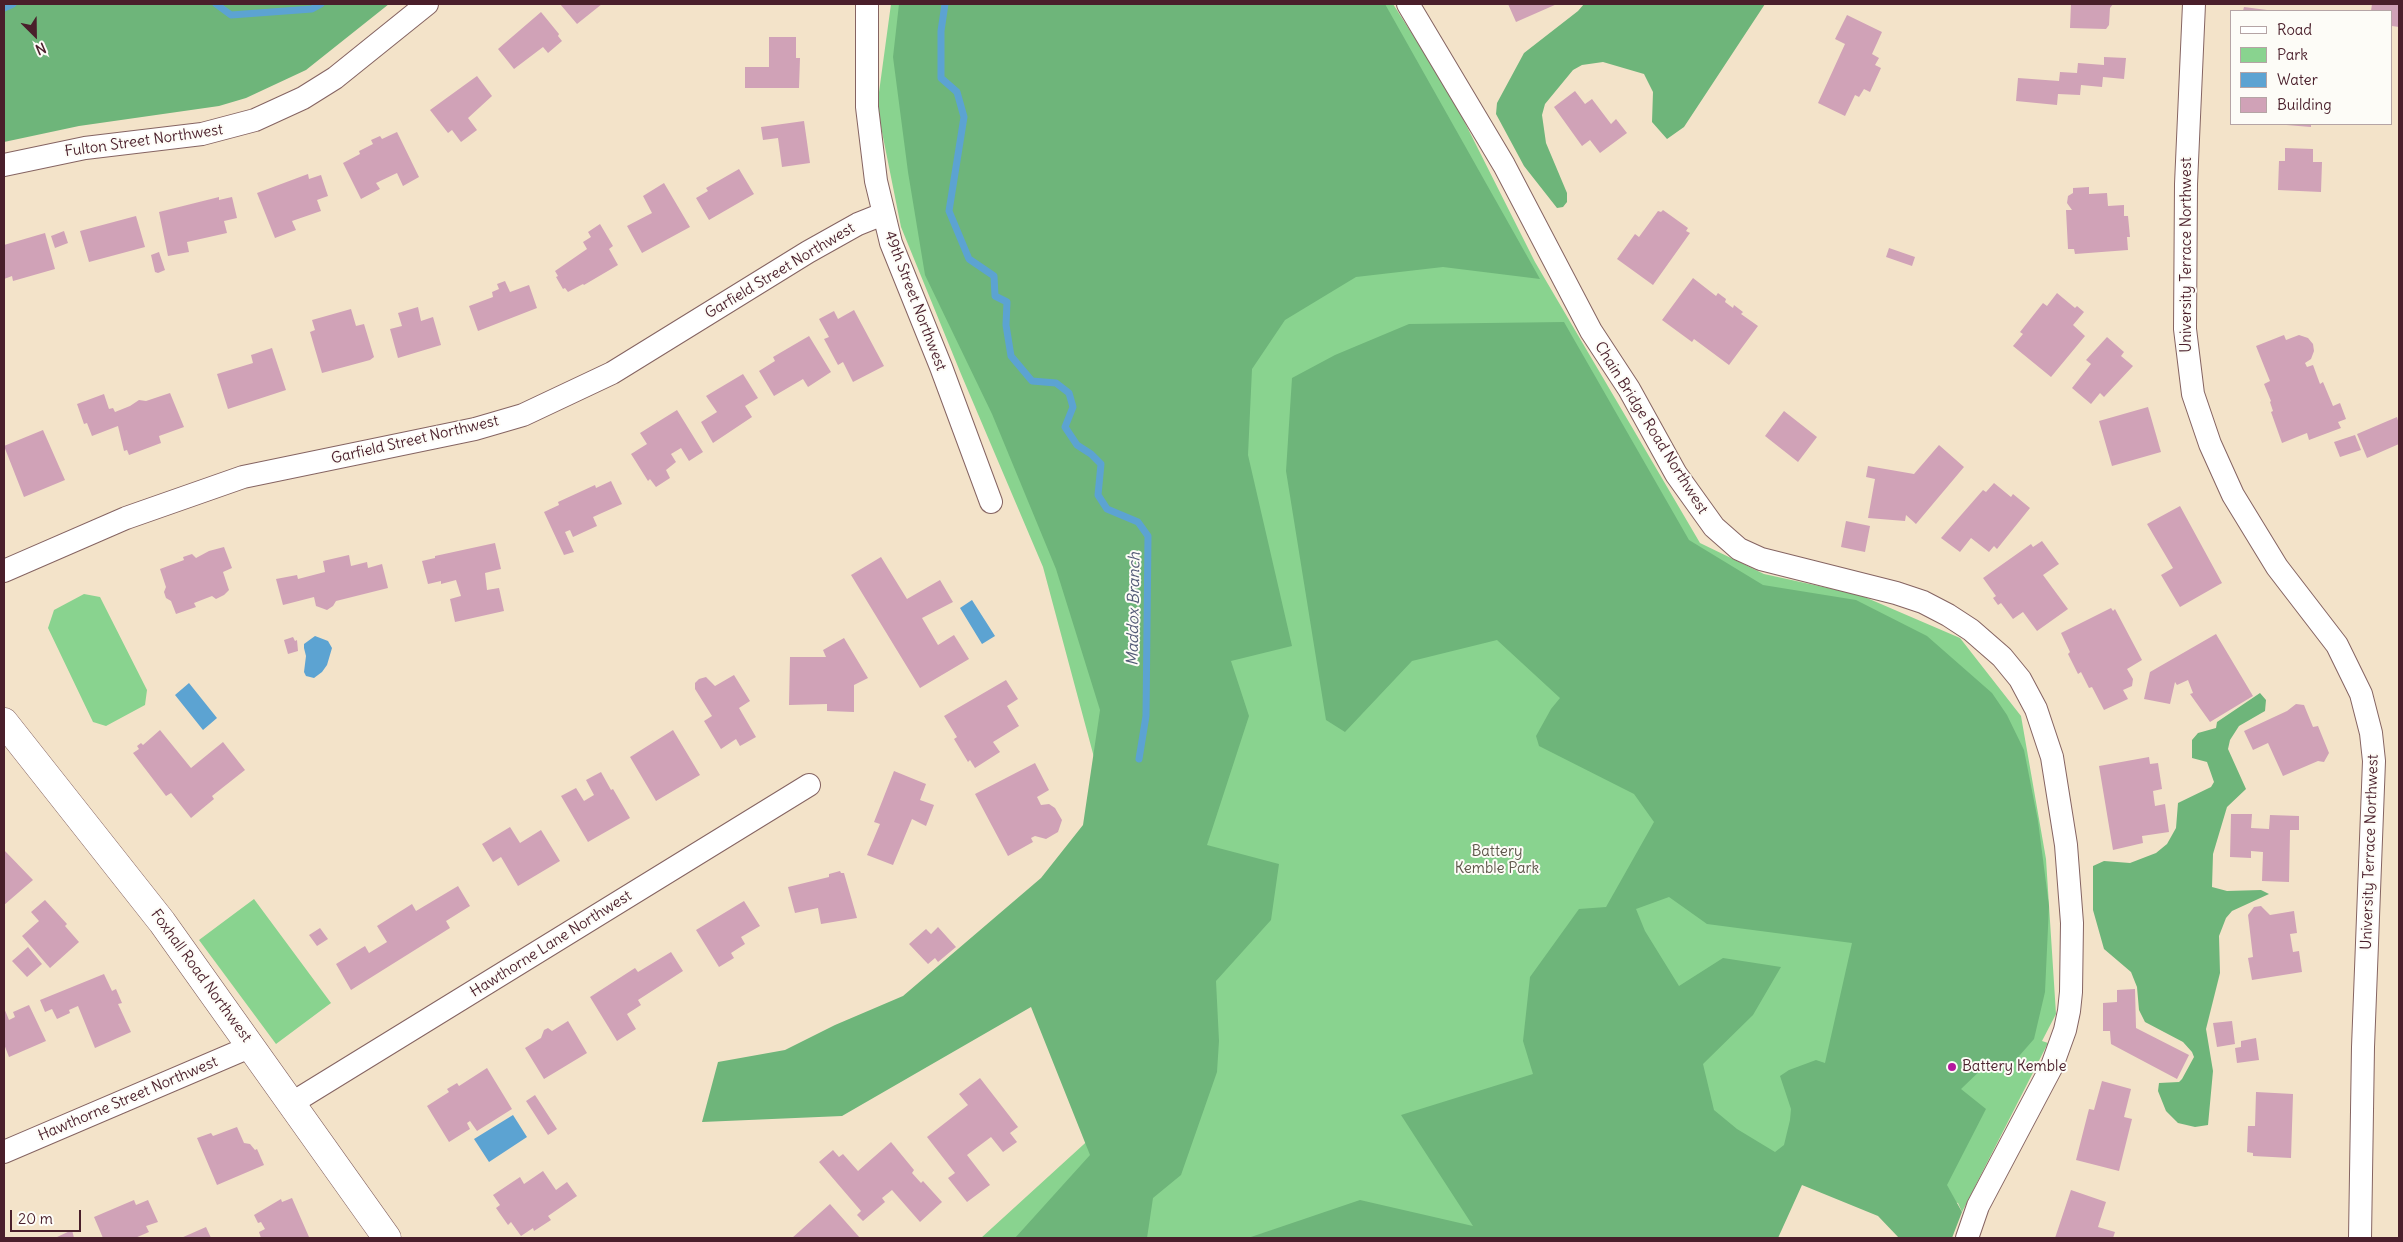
<!DOCTYPE html>
<html>
<head>
<meta charset="utf-8">
<style>
	body { margin:0 }
	#map { position:relative; width:2403px; height:1242px; overflow:hidden; background:#f3e3c9; font-family:Delius,sans-serif }
	canvas { display:block }
	.frame { position:absolute; inset:0; border:5px solid #4a1f2b; pointer-events:none }
	.legend { position:absolute; left:2230px; top:10px; width:162px; height:115px; box-sizing:border-box; background:#fdfcf7; border:1px solid #b5a4a5; margin:0; padding:6px 9px; list-style:none; font-size:15px; color:#4a1f2b }
	.legend li { display:flex; align-items:center; gap:10px; height:25px }
	.legend b { width:25px; border:1px solid #b5a4a5 }
	.north { position:absolute; left:10px; top:10px; width:50px; height:50px; -webkit-text-stroke:4px #fdfcf7; paint-order:stroke; rotate:157deg; font-size:14px; font-weight:700; line-height:20px; text-align:center; color:#4a1f2b }
	.north::after { content:''; display:block; margin:auto; width:18px; height:22px; background:#4a1f2b; clip-path:polygon(50% 0,100% 100%,50% 72%,0 100%) }
	.scale { position:absolute; left:10px; top:1210px; width:71px; height:22px; box-sizing:border-box; border:2px solid #4a1f2b; border-top:0; padding-left:6px; font-size:15px; line-height:18px; white-space:nowrap; color:#4a1f2b; -webkit-text-stroke:4px #fdfcf7; paint-order:stroke }
</style>
</head>
<body>
<div id="map">
<canvas width="2403" height="1242"></canvas>
<div class="frame"></div>
<ul class="legend">
<li><b style="height:6px;background:#fff"></b>Road</li>
<li><b style="height:14px;background:#89d38f"></b>Park</li>
<li><b style="height:14px;background:#5ca3d2"></b>Water</li>
<li><b style="height:14px;background:#d0a2b7"></b>Building</li>
</ul>
<div class="north">N</div>
<div class="scale">20 m</div>
</div>
<script>
const ctx = document.querySelector('canvas').getContext('2d');
ctx.lineJoin = 'round';
function fillPath(path, color) { ctx.fillStyle = color; ctx.fill(path, 'evenodd'); }
const shape = rows => new Path2D(rows.map(r => 'M' + r).join(''));
function trace(path, color, width, dash) { ctx.strokeStyle = color; ctx.lineWidth = width; ctx.lineCap = dash ? 'butt' : 'round'; ctx.setLineDash(dash || []); ctx.stroke(path); }
function label(font, color, halo, rows, align = 'center') {
  ctx.font = font + ' Delius,sans-serif'; ctx.lineWidth = 4; ctx.setLineDash([]); ctx.textBaseline = 'middle'; ctx.strokeStyle = halo; ctx.fillStyle = color; for (const [text, x, y, turn = 0] of rows) {
    ctx.save(); ctx.translate(x, y); ctx.rotate((+turn || 0) * Math.PI / 180); ctx.textAlign = isNaN(turn) ? turn : align; if (halo) ctx.strokeText(text, 0, 0); ctx.fillText(text, 0, 0); ctx.restore();
  }
}
const green = shape([
	[891,4,1393,4,1450,93,1535,262,1700,543,1764,574,1860,595,1960,638,2021,716,2046,859,2056,1014,2042,1041,2048,1043,1962,1212,1958,1203,1771,1162,1748,1238,981,1238,1151,1083,1099,776,1043,567,961,374,901,227,877,107],
	[84,594,100,597,147,690,145,705,106,726,93,722,48,628,54,610],
	[254,899,331,1003,276,1044,199,940]
]);
const forest = shape([
	[4,4,389,4,306,70,246,98,219,106,79,126,4,142],
	[899,4,1385,4,1540,279,1443,267,1356,277,1285,320,1252,369,1248,455,1292,646,1231,661,1249,716,1207,845,1279,864,1271,920,1216,981,1219,1041,1217,1072,1181,1175,1153,1198,1147,1238,1015,1238,1090,1155,1031,1007,842,1116,702,1122,718,1062,785,1050,835,1025,903,996,1041,878,1083,825,1100,710,1056,569,992,414,925,275,908,172,893,57],
	[1584,4,1765,4,1684,127,1667,139,1652,122,1653,92,1644,74,1603,62,1582,65,1573,70,1545,104,1542,115,1546,143,1567,193,1567,202,1563,207,1557,208,1524,166,1496,114,1497,103,1524,53,1578,11],
	[1564,322,1689,540,1763,585,1856,600,1927,636,1992,693,2007,715,2024,750,2038,821,2049,906,2045,992,2034,1039,2013,1063,1988,1063,1961,1089,1986,1109,1947,1185,1962,1212,1952,1238,1899,1238,1878,1216,1802,1185,1778,1238,1248,1238,1360,1200,1473,1226,1401,1115,1533,1074,1523,1041,1530,977,1579,909,1606,907,1654,822,1634,794,1539,746,1536,736,1551,709,1560,698,1497,640,1412,661,1345,732,1326,720,1286,471,1292,378,1335,355,1409,324],
	[1669,897,1707,924,1852,943,1825,1063,1816,1060,1789,1070,1780,1076,1791,1109,1790,1120,1784,1145,1775,1152,1737,1129,1714,1110,1703,1064,1753,1015,1781,967,1723,958,1679,986,1645,931,1636,909],
	[2260,693,2266,700,2265,711,2239,726,2230,740,2228,749,2246,789,2227,807,2213,854,2212,887,2227,891,2261,890,2269,894,2232,911,2226,918,2219,936,2220,973,2206,1029,2213,1071,2208,1125,2195,1127,2178,1123,2166,1111,2158,1091,2159,1083,2179,1082,2182,1079,2194,1057,2192,1052,2183,1042,2145,1022,2139,1010,2137,987,2131,972,2104,949,2093,910,2093,866,2104,861,2130,863,2156,853,2167,844,2176,828,2178,803,2211,787,2214,782,2207,762,2192,758,2192,740,2198,733,2216,728,2217,722]
]);
const water = shape([
	[972,600,995,636,982,644,960,608],
	[315,636,328,641,332,648,327,665,322,672,314,678,306,676,304,672,306,656,304,648,304,644],
	[189,683,217,718,203,730,175,695],
	[513,1115,527,1137,489,1162,474,1139]
]);
const stream = shape([
	[216,4,231,15,312,9,321,4],
	[945,4,941,31,941,78,957,92,964,117,949,211,969,259,994,276,995,296,1007,302,1006,325,1011,356,1032,381,1056,383,1069,393,1073,407,1065,427,1077,445,1091,454,1101,464,1098,495,1107,509,1138,522,1148,536,1146,716,1139,759],
	[4,8,13,4]
]);
const building = shape([
	[560,4,602,4,577,24],
	[1508,4,1557,4,1516,22],
	[2071,4,2113,4,2110,8,2109,25,2106,29,2070,28],
	[2372,4,2399,4,2399,27,2392,26,2392,11,2371,11],
	[2244,7,2267,10,2267,11,2243,11],
	[541,12,559,34,558,36,562,41,548,53,543,47,514,69,498,49],
	[1847,15,1882,32,1872,54,1879,58,1875,65,1881,68,1870,92,1864,89,1859,97,1855,95,1845,116,1818,103,1845,44,1835,39],
	[769,37,796,37,796,58,800,58,799,88,745,88,745,67,769,67],
	[2104,57,2126,58,2124,79,2103,77,2102,87,2081,85,2080,95,2058,94,2057,105,2016,101,2018,78,2059,81,2060,72,2077,73,2078,63,2104,65],
	[477,76,492,96,468,118,477,130,461,142,452,130,448,133,430,110],
	[1575,91,1585,104,1592,99,1611,124,1616,119,1627,133,1600,153,1590,140,1582,146,1554,107],
	[804,121,810,163,782,167,778,138,763,140,761,127],
	[2274,124,2311,124,2311,127],
	[397,132,419,177,403,186,397,173,376,183,380,189,361,199,343,163,360,154,359,151,373,144,371,140,380,136,382,139],
	[2285,148,2313,149,2313,162,2322,162,2321,192,2278,190,2279,161,2285,161],
	[739,169,754,194,709,220,696,198,708,191,706,188],
	[308,174,309,179,321,175,328,196,317,200,321,211,292,221,296,230,275,238,257,193],
	[664,183,690,227,642,253,627,226,652,213,643,196],
	[2089,187,2089,194,2107,193,2108,206,2124,205,2124,216,2128,216,2130,237,2127,237,2128,250,2075,254,2074,249,2068,249,2066,210,2072,210,2067,203,2068,196,2073,193,2073,188],
	[219,197,219,200,232,197,237,218,224,221,227,233,187,242,189,252,168,256,159,212],
	[1663,210,1688,228,1686,231,1690,233,1653,285,1617,259,1635,234,1639,237,1658,211,1661,212],
	[136,216,145,247,89,262,80,231],
	[600,224,613,246,609,249,618,265,584,285,583,284,568,292,565,288,563,289,556,277,558,276,555,271,587,249,583,242,591,237,588,232],
	[64,231,68,243,55,248,51,236],
	[45,233,55,269,13,281,12,276,4,279,4,245],
	[1889,248,1915,257,1912,266,1886,257],
	[159,252,165,270,158,273,155,272,151,255],
	[1693,278,1716,296,1718,293,1726,299,1725,302,1733,308,1734,305,1743,312,1741,314,1758,326,1729,365,1694,339,1692,342,1662,320],
	[505,281,510,292,529,285,537,308,478,331,469,306,493,297,492,292,499,289,497,284],
	[2057,293,2075,308,2077,306,2084,312,2073,325,2085,336,2051,377,2013,346,2023,334,2020,332,2043,303,2047,306],
	[418,307,421,321,433,317,441,345,398,358,390,329,402,326,398,313],
	[351,309,356,326,364,324,374,357,370,360,322,373,310,332,315,330,312,320],
	[854,310,884,366,853,382,843,362,838,365,824,339,829,337,819,319,834,311,838,319],
	[2284,335,2286,340,2299,335,2308,338,2313,344,2314,351,2311,359,2305,363,2307,367,2313,365,2320,384,2323,382,2333,406,2340,403,2346,419,2338,422,2341,428,2309,440,2307,433,2282,443,2271,412,2273,411,2270,402,2271,401,2264,384,2270,381,2256,346],
	[809,336,831,372,808,387,803,379,774,396,759,371,775,361,773,357],
	[2107,337,2124,352,2121,356,2133,366,2104,397,2100,393,2091,404,2072,388,2091,364,2086,360],
	[272,348,286,390,228,409,217,374,253,363,251,355],
	[743,374,758,398,745,406,752,417,713,443,701,422,717,412,706,396],
	[170,393,184,427,159,436,161,443,129,455,127,450,124,451,118,426,92,436,87,423,84,424,77,404,104,394,109,409,113,408,115,412,130,406,139,400,146,401],
	[2148,407,2161,452,2112,466,2099,421],
	[677,410,703,452,689,461,681,448,671,454,676,462,666,470,670,478,656,487,650,479,648,481,631,454,647,444,640,433],
	[1784,411,1817,437,1798,462,1765,436],
	[2397,417,2399,424,2399,444,2367,458,2357,434],
	[43,430,65,480,24,497,4,446],
	[2355,435,2361,450,2340,457,2334,442],
	[1939,445,1964,467,1916,524,1906,515,1905,521,1868,518,1875,479,1866,477,1868,466,1914,474],
	[611,481,622,504,593,517,597,526,573,537,570,530,565,532,574,552,564,555,544,512,559,505,558,502,595,485,596,488],
	[1994,483,2011,497,2013,494,2030,508,1997,549,1994,546,1989,552,1971,538,1960,552,1941,538,1983,490,1986,492],
	[2180,506,2222,583,2180,607,2161,575,2173,568,2147,524],
	[1846,521,1870,526,1865,552,1841,547],
	[2042,541,2059,564,2043,575,2068,609,2037,631,2023,612,2013,619,2001,603,1998,605,1993,598,1996,596,1983,578,2031,544,2033,547],
	[495,543,501,569,485,573,487,590,499,588,504,611,455,622,450,599,461,596,456,580,441,584,441,581,428,584,422,561,435,558,435,556],
	[224,547,232,568,223,572,229,590,224,595,216,599,212,596,194,603,196,607,176,614,171,601,166,598,164,592,166,587,160,569,184,560,183,557,192,554,196,558,209,551],
	[349,555,351,566,367,562,368,568,382,564,388,588,336,601,333,606,327,610,316,606,314,597,283,605,276,579,297,575,298,579,325,572,323,561],
	[881,557,907,599,940,580,953,602,922,618,938,645,954,635,969,659,920,688,851,575],
	[2111,608,2113,611,2115,609,2142,660,2127,669,2133,679,2132,686,2123,690,2128,699,2104,710,2092,687,2089,688,2081,672,2078,674,2068,654,2070,652,2061,633],
	[2216,634,2253,696,2210,722,2190,694,2193,693,2188,680,2177,685,2175,682,2170,704,2144,699,2150,672],
	[293,637,295,641,297,640,298,651,288,654,284,640],
	[844,638,868,678,854,685,854,712,827,711,827,704,789,705,790,657,826,657,823,650],
	[734,675,750,701,739,708,756,737,740,746,736,739,721,749,704,721,712,716,695,689,695,683,699,679,706,677,715,686],
	[1006,680,1018,699,1007,706,1019,726,993,742,1000,752,975,768,970,760,968,762,954,739,957,737,944,716],
	[2296,704,2304,705,2313,727,2318,726,2329,753,2324,762,2318,761,2283,776,2268,743,2253,750,2244,731,2287,711],
	[160,730,191,768,223,742,245,770,212,796,214,799,191,818,171,793,166,796,133,753,139,749,137,746,141,743,143,745],
	[673,730,700,775,656,801,630,757],
	[2149,757,2150,764,2158,763,2162,789,2153,791,2155,806,2165,804,2169,832,2142,836,2143,843,2113,850,2099,766],
	[1035,763,1049,790,1037,797,1041,805,1049,804,1055,808,1062,820,1058,832,1046,839,1035,836,1031,838,1033,842,1008,856,975,794],
	[894,771,926,784,920,800,934,805,926,826,912,819,893,865,867,855,880,824,874,822],
	[601,772,611,790,613,789,630,818,588,842,561,796,576,788,584,801,594,795,586,780],
	[2231,814,2252,814,2251,828,2269,829,2270,815,2299,816,2299,830,2290,830,2289,882,2262,881,2263,852,2251,851,2251,858,2230,857],
	[510,827,520,843,541,830,560,861,518,886,501,857,493,862,482,844],
	[4,850,33,880,4,905],
	[840,871,841,873,844,873,857,918,821,924,818,908,795,913,788,887,829,877,829,874],
	[458,886,470,906,446,921,450,928,351,990,336,964,365,946,369,953,387,942,377,926,412,904,416,911],
	[45,900,67,924,65,926,79,942,50,968,22,936,39,921,31,912],
	[744,901,760,926,741,937,745,944,731,953,734,958,719,967,696,930],
	[2261,906,2270,915,2294,911,2297,933,2290,934,2293,952,2299,951,2302,972,2252,980,2248,958,2253,957,2248,915,2254,907],
	[938,927,956,947,938,962,935,958,928,964,909,944,926,929,931,934],
	[320,928,328,939,317,946,309,935],
	[28,947,42,964,27,977,12,961],
	[671,952,683,971,638,1000,641,1005,627,1014,636,1029,617,1041,590,997,635,968,638,972],
	[104,974,112,991,116,989,122,1003,118,1004,131,1032,95,1048,78,1006,69,1010,70,1013,57,1019,52,1009,45,1012,40,1000],
	[2135,989,2136,1028,2189,1055,2177,1079,2111,1044,2110,1031,2103,1031,2103,1003,2117,1002,2117,990],
	[29,1005,46,1041,9,1057,4,1044,4,1008,9,1020,15,1017,13,1012],
	[568,1021,587,1053,544,1079,525,1048,541,1038,544,1030,548,1028,552,1031],
	[2232,1021,2235,1044,2217,1047,2213,1023],
	[2256,1038,2259,1060,2237,1063,2235,1048,2241,1047,2241,1041],
	[487,1068,512,1109,477,1131,470,1121,467,1123,470,1129,449,1142,427,1106,449,1092,447,1089,457,1083,459,1086],
	[980,1078,1018,1127,1010,1133,1017,1142,1003,1152,991,1137,967,1155,990,1185,967,1202,948,1178,955,1173,927,1137,968,1105,959,1094],
	[2102,1081,2131,1089,2124,1117,2132,1119,2119,1171,2076,1160,2089,1109,2094,1110],
	[2256,1092,2293,1094,2291,1158,2253,1156,2253,1153,2247,1152,2248,1126,2255,1126],
	[535,1095,557,1129,548,1135,526,1101],
	[237,1127,244,1143,250,1144,255,1150,257,1149,264,1165,217,1185,197,1138,211,1133,213,1136],
	[891,1142,914,1170,912,1173,921,1183,923,1181,942,1202,920,1222,892,1190,882,1198,885,1202,863,1221,857,1215,861,1211,819,1162,833,1150,839,1157,843,1154,858,1171],
	[543,1171,556,1190,567,1182,577,1196,548,1216,551,1220,534,1231,533,1228,521,1236,511,1222,508,1225,496,1208,500,1205,493,1195,520,1177,524,1184],
	[2071,1190,2106,1202,2098,1227,2115,1232,2113,1238,2055,1238],
	[292,1198,309,1237,261,1238,259,1232,265,1229,261,1222,258,1223,254,1215,281,1199,282,1202],
	[134,1200,136,1205,148,1200,158,1222,146,1226,149,1232,135,1238,103,1238,94,1217],
	[830,1204,860,1238,792,1238],
	[206,1227,211,1238,181,1238],
	[72,1230,74,1238,55,1238]
]);
const minor = shape([
	[867,4,867,107,876,181,891,243,941,367,991,502],
	[1408,4,1504,165,1591,331,1629,389,1676,474,1714,527,1739,549,1761,559,1896,593,1923,602,1948,615,1971,630,2002,657,2020,679,2036,709,2052,757,2066,845,2072,923,2071,992,2069,1011,2065,1030,2052,1066,1978,1206,1967,1238],
	[2194,4,2186,184,2185,329,2193,394,2210,444,2233,495,2277,567,2337,645,2361,694,2371,733,2374,761,2363,1047,2360,1238],
	[4,165,85,148,202,134,255,120,303,98,335,78,427,4],
	[4,571,126,518,243,477,475,429,523,415,612,373,808,252,858,224,883,214],
	[292,1103,809,785],
	[4,1152,252,1046]
]);
const primary = shape([
	[4,722,162,922,387,1238]
]);
const markers = [
	[1952,1067,5,"#b5179e"]
];
const streetNames = [
	["Fulton Street Northwest",144,141,-8],
	["University Terrace Northwest",2187,255,-90],
	["Garfield Street Northwest",780,271,-31],
	["49th Street Northwest",915,301,69],
	["Chain Bridge Road Northwest",1651,428,58],
	["Garfield Street Northwest",415,440,-13],
	["University Terrace Northwest",2370,852,-88],
	["Hawthorne Lane Northwest",551,944,-32],
	["Foxhall Road Northwest",201,976,54],
	["Hawthorne Street Northwest",128,1099,-23]
];
const parkNames = [
	["Battery",1497,852],
	["Kemble Park",1497,869]
];
const poiNames = [
	["Battery Kemble",1962,1067]
];
const waterNames = [
	["Maddox Branch",1134,609,-89]
];
fillPath(green, '#89d38f');
fillPath(forest, '#6eb57a');
fillPath(water, '#5ca3d2');
trace(stream, '#5ca3d2', 7);
fillPath(building, '#d0a2b7');
trace(minor, '#856462', 24);
trace(primary, '#856462', 29);
trace(minor, '#fff', 22);
trace(primary, '#fff', 28);
for (const [x, y, r, color] of markers) { const dot = new Path2D(); dot.arc(x, y, r, 0, 2 * Math.PI); ctx.fillStyle = color; ctx.fill(dot); trace(dot, '#fdfcf7', 2); }
label('15px', '#4a1f2b', '#fdfcf7', streetNames);
label('15px', '#5d5549', '#fdfcf7', parkNames);
label('15px', '#4a1f2b', '#fdfcf7', poiNames, 'left');
label('italic 16px', '#525a76', '#fdfcf7', waterNames);
</script>
</body>
</html>
